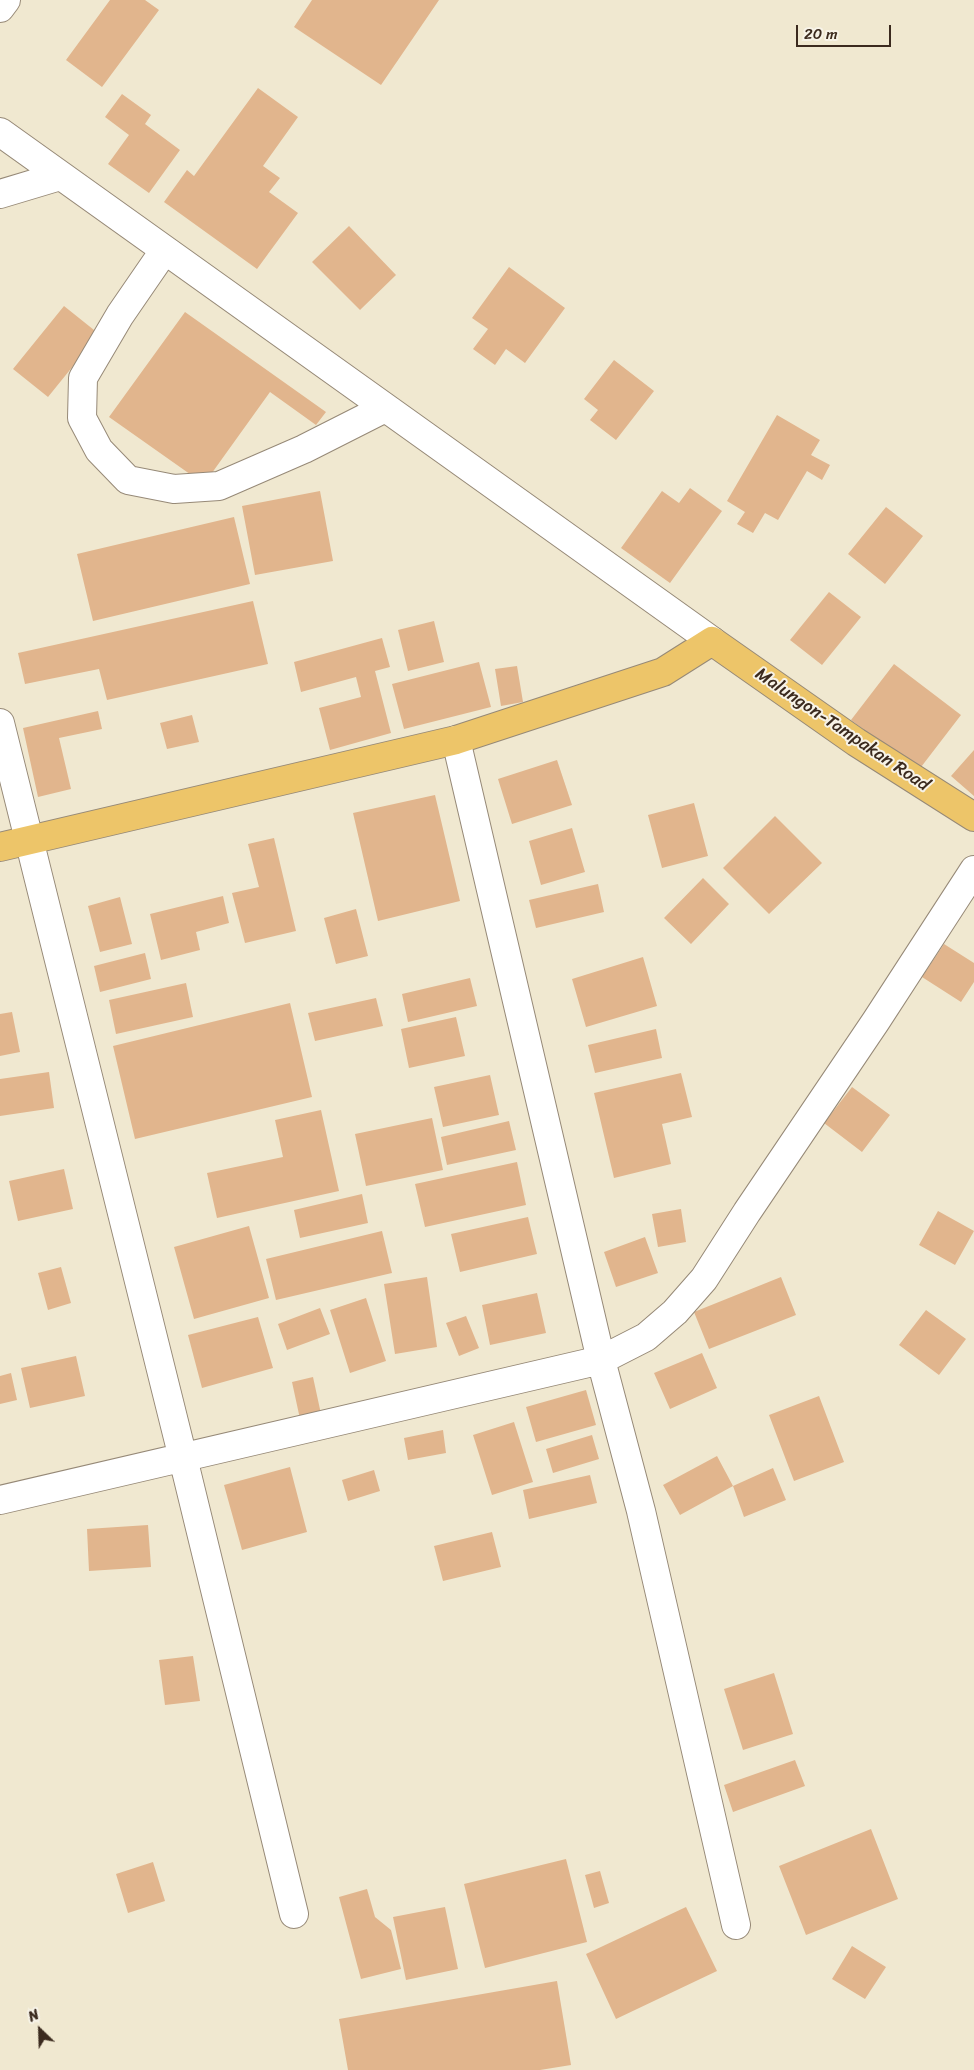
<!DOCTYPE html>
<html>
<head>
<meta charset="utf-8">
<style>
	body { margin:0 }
	#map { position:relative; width:974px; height:2070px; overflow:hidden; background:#f0e8d0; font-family:Sriracha,sans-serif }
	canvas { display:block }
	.north { position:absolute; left:15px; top:2005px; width:50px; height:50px; -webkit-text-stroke:4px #f7f3e8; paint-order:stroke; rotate:336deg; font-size:14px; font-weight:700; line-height:20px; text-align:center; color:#3b2a1e }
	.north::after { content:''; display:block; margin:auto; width:18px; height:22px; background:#3b2a1e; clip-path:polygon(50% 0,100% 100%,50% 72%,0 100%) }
	.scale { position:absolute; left:796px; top:25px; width:95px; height:22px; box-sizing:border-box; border:2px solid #3b2a1e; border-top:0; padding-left:6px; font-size:15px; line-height:18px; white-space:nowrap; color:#3b2a1e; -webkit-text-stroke:4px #f7f3e8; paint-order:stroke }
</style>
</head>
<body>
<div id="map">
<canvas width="974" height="2070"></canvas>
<div class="north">N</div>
<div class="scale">20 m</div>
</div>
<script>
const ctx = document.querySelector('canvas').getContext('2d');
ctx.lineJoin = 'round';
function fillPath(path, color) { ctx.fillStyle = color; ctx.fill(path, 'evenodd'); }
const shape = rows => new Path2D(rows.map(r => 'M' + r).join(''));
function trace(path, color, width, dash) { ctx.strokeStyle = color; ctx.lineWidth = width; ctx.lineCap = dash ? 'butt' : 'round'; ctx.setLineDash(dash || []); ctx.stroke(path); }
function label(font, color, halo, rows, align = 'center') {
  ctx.font = font + ' Sriracha,sans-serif'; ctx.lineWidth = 4; ctx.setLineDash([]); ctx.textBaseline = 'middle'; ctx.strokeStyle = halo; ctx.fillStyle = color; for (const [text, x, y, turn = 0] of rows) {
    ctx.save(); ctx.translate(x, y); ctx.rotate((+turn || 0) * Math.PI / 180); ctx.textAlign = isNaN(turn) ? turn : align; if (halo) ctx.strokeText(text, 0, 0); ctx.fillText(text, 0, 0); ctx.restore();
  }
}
const building = shape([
	[110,0,145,0,159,10,102,87,66,60],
	[312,0,439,0,381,85,294,27],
	[258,88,298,117,263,166,280,178,269,192,298,213,257,269,164,202,187,170,194,176],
	[122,94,151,115,145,124,180,150,149,193,108,164,129,135,105,117],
	[349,226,396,275,360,310,312,262],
	[509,267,565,308,525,363,506,349,495,365,473,349,488,329,472,318],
	[64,306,99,334,48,397,13,369],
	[185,312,326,412,316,425,270,392,204,484,109,417],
	[614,360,654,391,616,440,590,420,598,410,584,399],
	[777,415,820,440,811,455,830,465,822,480,807,471,778,520,765,513,753,533,737,524,745,512,727,501],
	[690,488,722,511,670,583,621,548,662,491,679,503],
	[320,491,333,561,255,575,242,506],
	[886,507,923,536,885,584,848,554],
	[234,517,250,584,93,621,77,554],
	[829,592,861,617,822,665,790,640],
	[253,601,268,664,107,700,99,669,25,684,18,653],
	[434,621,444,662,408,671,398,630],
	[382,638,390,667,375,671,391,733,330,750,319,708,361,697,356,677,301,692,294,662],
	[479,662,491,707,404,729,392,684],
	[894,664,961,715,918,771,851,720],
	[517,666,523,702,501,706,495,669],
	[98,711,102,729,59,738,71,789,38,797,23,728],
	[192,715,199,742,167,749,160,723],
	[974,750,974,796,951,776],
	[557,760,572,805,512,824,498,779],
	[435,795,460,901,378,921,353,813],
	[694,803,708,856,662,868,648,815],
	[775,816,822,863,769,914,723,868],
	[572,828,585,872,541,885,529,841],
	[274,838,296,931,245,943,232,893,259,887,248,844],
	[703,878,729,904,691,944,664,918],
	[598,884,604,912,536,928,529,900],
	[223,896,229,923,196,932,200,950,161,960,150,914],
	[120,897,132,944,100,952,88,906],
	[356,909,368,956,336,964,324,918],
	[944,944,974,963,974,982,961,1002,922,977],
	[145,953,151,979,100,992,94,966],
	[643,957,657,1006,586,1027,572,979],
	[470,978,477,1006,408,1022,402,994],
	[186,983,193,1017,116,1034,109,1000],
	[376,998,383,1026,315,1041,308,1013],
	[290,1003,312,1097,135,1139,113,1046],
	[12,1012,20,1052,0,1056,0,1014],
	[456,1017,465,1056,409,1068,401,1029],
	[656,1029,662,1058,595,1073,588,1045],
	[49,1072,54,1108,0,1116,0,1079],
	[681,1073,692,1117,662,1124,671,1164,614,1178,594,1093],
	[490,1075,499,1115,443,1127,434,1087],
	[852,1087,890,1115,862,1152,824,1123],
	[321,1110,339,1191,217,1218,207,1173,283,1157,275,1120],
	[432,1118,443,1170,366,1186,355,1134],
	[509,1121,516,1150,447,1165,441,1137],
	[517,1162,526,1205,425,1227,415,1184],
	[64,1169,73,1209,18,1221,9,1181],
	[362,1194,368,1223,300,1238,294,1210],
	[681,1209,686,1242,658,1247,652,1214],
	[938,1211,974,1231,955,1265,919,1245],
	[528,1217,537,1254,460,1272,451,1234],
	[249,1226,269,1298,194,1319,174,1247],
	[382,1231,392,1273,276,1300,266,1259],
	[645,1237,658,1273,616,1287,604,1252],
	[61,1267,71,1303,48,1310,38,1273],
	[427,1277,437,1347,395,1354,384,1284],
	[781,1277,796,1315,709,1349,694,1312],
	[537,1293,546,1333,490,1345,482,1305],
	[366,1298,386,1361,350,1373,330,1310],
	[320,1308,330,1334,287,1350,278,1324],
	[926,1310,966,1339,939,1375,899,1345],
	[466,1316,479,1348,459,1356,446,1323],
	[258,1317,273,1368,202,1388,188,1335],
	[702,1353,717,1388,670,1409,654,1373],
	[76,1356,85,1396,30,1408,21,1368],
	[11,1373,17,1400,0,1404,0,1376],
	[313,1377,321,1414,300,1419,292,1382],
	[586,1390,596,1425,536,1442,526,1407],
	[819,1396,844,1462,794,1481,769,1415],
	[514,1422,533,1482,492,1495,473,1435],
	[443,1430,446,1453,408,1460,404,1438],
	[592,1435,599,1459,553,1473,546,1449],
	[717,1456,733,1486,680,1515,663,1485],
	[290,1467,307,1532,242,1550,224,1485],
	[773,1468,786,1500,744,1517,733,1486],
	[374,1470,380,1491,348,1501,342,1480],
	[590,1475,597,1503,529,1519,523,1490],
	[148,1525,151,1567,89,1571,87,1529],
	[492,1532,501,1567,443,1581,434,1546],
	[193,1656,200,1701,165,1705,159,1660],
	[774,1673,793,1734,743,1750,724,1689],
	[795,1760,805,1786,733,1812,724,1785],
	[871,1829,898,1899,806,1935,779,1866],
	[566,1859,587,1942,485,1968,464,1884],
	[153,1862,165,1901,128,1913,116,1874],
	[600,1871,609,1903,594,1908,585,1875],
	[367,1889,375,1917,391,1930,401,1969,361,1979,339,1897],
	[445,1907,458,1969,406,1980,393,1917],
	[686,1907,717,1971,616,2019,586,1954],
	[852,1946,886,1967,865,1999,832,1979],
	[557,1981,571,2065,540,2070,348,2070,339,2019]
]);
const minor = shape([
	[0,8,6,0],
	[0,132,712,641],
	[0,194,60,176],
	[164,251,120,315,83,378,82,418,99,450,128,480,174,489,219,486,304,449,385,408],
	[0,723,183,1458,294,1914],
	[456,740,601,1360,641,1511,736,1925],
	[0,1500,601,1360,646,1337,675,1312,704,1279,747,1212,876,1021,974,870]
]);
const major = shape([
	[0,847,456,740,663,672,712,641,856,742,974,817]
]);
const streetNames = [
	["Malungon-Tampakan Road",842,730,34]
];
fillPath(building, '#e1b58d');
trace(minor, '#968977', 30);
trace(major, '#968977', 30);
trace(minor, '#fff', 28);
trace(major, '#edc569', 28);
label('18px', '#3b2a1e', '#f7f3e8', streetNames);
</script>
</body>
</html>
